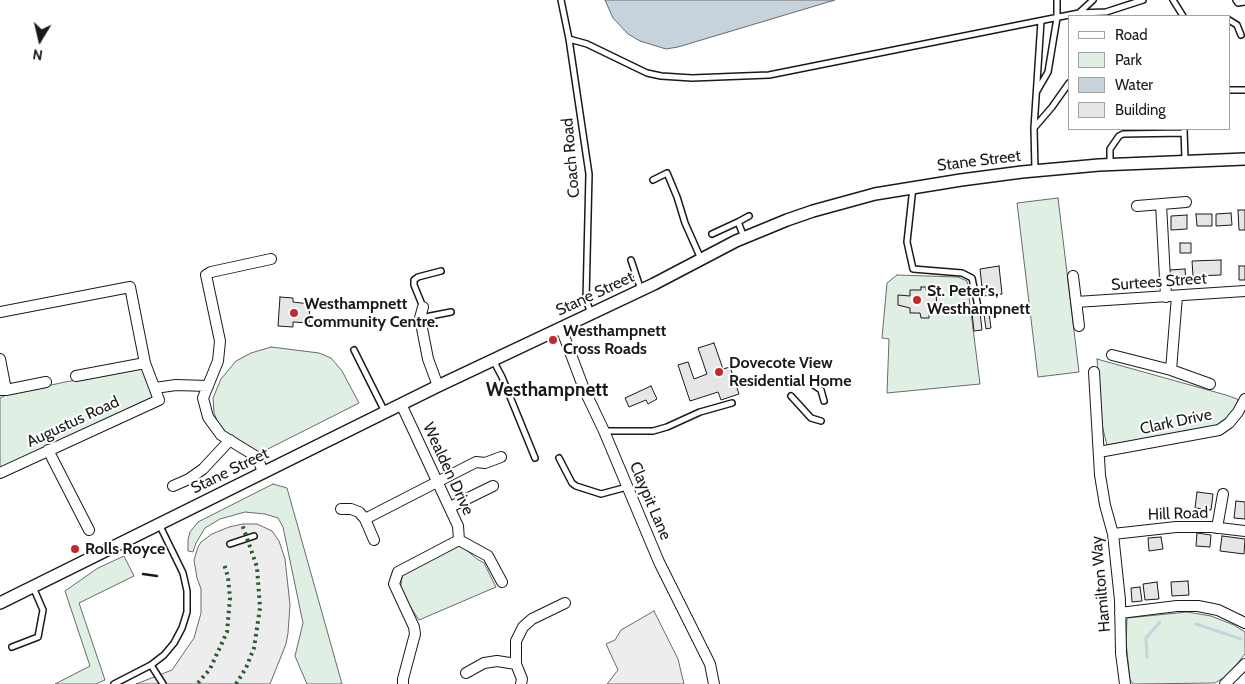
<!DOCTYPE html>
<html>
<head>
<meta charset="utf-8">
<style>
	body { margin:0 }
	#map { position:relative; width:1245px; height:684px; overflow:hidden; background:#fff; font-family:Cabin,sans-serif }
	canvas { display:block }
	.legend { position:absolute; left:1068px; top:15px; width:162px; height:115px; box-sizing:border-box; background:#fff; border:1px solid #a3a3a3; margin:0; padding:6px 9px; list-style:none; font-size:15px; color:#1a1a1a }
	.legend li { display:flex; align-items:center; gap:10px; height:25px }
	.legend b { width:25px; border:1px solid #a3a3a3 }
	.north { position:absolute; left:15px; top:15px; width:50px; height:50px; -webkit-text-stroke:4px #fff; paint-order:stroke; rotate:189deg; font-size:14px; font-weight:700; line-height:20px; text-align:center; color:#1a1a1a }
	.north::after { content:''; display:block; margin:auto; width:18px; height:22px; background:#1a1a1a; clip-path:polygon(50% 0,100% 100%,50% 72%,0 100%) }
</style>
</head>
<body>
<div id="map">
<canvas width="1245" height="684"></canvas>
<ul class="legend">
<li><b style="height:6px;background:#fff"></b>Road</li>
<li><b style="height:14px;background:#e0efe3"></b>Park</li>
<li><b style="height:14px;background:#c6d2dc"></b>Water</li>
<li><b style="height:14px;background:#e6e6e6"></b>Building</li>
</ul>
<div class="north">N</div>
</div>
<script>
const ctx = document.querySelector('canvas').getContext('2d');
ctx.lineJoin = 'round';
function fillPath(path, color) { ctx.fillStyle = color; ctx.fill(path, 'evenodd'); }
const shape = rows => new Path2D(rows.map(r => 'M' + r).join(''));
function trace(path, color, width, dash) { ctx.strokeStyle = color; ctx.lineWidth = width; ctx.lineCap = dash ? 'butt' : 'round'; ctx.setLineDash(dash || []); ctx.stroke(path); }
function label(font, color, halo, rows, align = 'center') {
  ctx.font = font + ' Cabin,sans-serif'; ctx.lineWidth = 4; ctx.setLineDash([]); ctx.textBaseline = 'middle'; ctx.strokeStyle = halo; ctx.fillStyle = color; for (const [text, x, y, turn = 0] of rows) {
    ctx.save(); ctx.translate(x, y); ctx.rotate((+turn || 0) * Math.PI / 180); ctx.textAlign = isNaN(turn) ? turn : align; if (halo) ctx.strokeText(text, 0, 0); ctx.fillText(text, 0, 0); ctx.restore();
  }
}
const green = shape([
	[1058,198,1079,372,1038,377,1017,203,1058,198],
	[897,275,958,277,967,281,980,384,887,393,889,339,882,338,887,283,897,275],
	[271,347,319,353,331,358,342,371,359,403,258,454,227,434,219,425,214,413,213,398,221,379,236,361,251,353,271,347],
	[1097,359,1226,395,1237,399,1239,402,1235,410,1223,423,1214,427,1107,445,1102,425,1097,359],
	[144,368,155,398,0,469,0,398,6,395,65,382,144,368],
	[273,484,287,488,342,684,307,684,295,656,303,623,283,527,278,518,265,514,245,512,220,519,205,528,196,543,193,552,188,551,188,540,190,532,198,522,273,484],
	[455,546,463,547,477,559,484,563,496,587,419,620,400,591,402,576,407,570,455,546],
	[124,556,134,576,79,603,105,680,96,684,55,684,90,666,65,591,98,568,124,556],
	[1187,612,1211,616,1234,625,1245,632,1245,654,1228,675,1215,683,1133,684,1130,680,1126,642,1127,618,1187,612]
]);
const parking = shape([
	[243,524,257,524,272,531,279,541,285,559,290,605,288,633,286,644,270,684,136,684,172,670,194,638,201,613,201,589,197,578,194,560,198,547,201,542,212,534,229,527,243,524],
	[654,611,678,659,684,684,607,684,618,670,606,644,615,640,621,630,654,611]
]);
const water = shape([
	[605,0,835,0,678,47,666,49,640,41,628,34,613,18,605,0]
]);
const stream = shape([
	[1196,624,1241,639],
	[1147,657,1146,638,1160,622]
]);
const building = shape([
	[1238,210,1245,210,1245,230,1239,230,1238,210],
	[1231,213,1232,225,1216,226,1216,214,1231,213],
	[1196,214,1212,214,1212,226,1197,226,1196,214],
	[1187,215,1187,229,1171,230,1171,216,1187,215],
	[1180,243,1191,243,1191,253,1180,253,1180,243],
	[1221,260,1221,275,1193,276,1192,261,1221,260],
	[999,266,1002,294,983,296,980,269,999,266],
	[1239,266,1245,266,1245,280,1239,280,1239,266],
	[1185,269,1186,283,1170,284,1169,270,1185,269],
	[921,287,926,287,926,290,936,290,937,312,929,312,929,318,921,318,920,313,910,313,910,308,898,305,898,295,910,296,910,290,921,290,921,287],
	[280,297,293,298,293,302,310,304,309,323,293,322,293,327,278,326,280,297],
	[988,306,991,328,986,329,983,307,988,306],
	[980,312,982,330,974,331,972,313,980,312],
	[714,343,723,369,730,367,739,394,721,400,718,392,690,401,678,365,688,362,694,379,707,374,698,348,714,343],
	[651,386,657,399,648,404,646,400,629,407,625,398,651,386],
	[1197,492,1213,494,1211,510,1195,508,1197,492],
	[1236,501,1245,502,1245,519,1234,518,1236,501],
	[1197,533,1211,535,1210,547,1196,546,1197,533],
	[1222,536,1245,539,1244,554,1220,551,1222,536],
	[1161,537,1163,549,1149,551,1148,538,1161,537],
	[1188,581,1189,595,1172,596,1171,582,1188,581],
	[1157,582,1159,599,1145,600,1143,584,1157,582],
	[1140,587,1142,601,1132,602,1131,588,1140,587]
]);
const service = shape([
	[561,0,569,39,589,174,586,300,591,313],
	[1173,0,1183,16],
	[1236,0,1238,3,1245,2],
	[1080,12,1093,0],
	[1229,20,1237,25,1241,35],
	[569,39,587,44,647,73,661,76,692,78,769,75,1079,13,1106,12,1143,0],
	[1229,90,1245,90],
	[1037,91,1048,72,1057,18,1057,0],
	[1034,128,1052,107,1069,83],
	[1184,129,1185,160],
	[1110,164,1110,149,1119,136,1123,134,1184,133],
	[1035,170,1034,128,1041,21],
	[653,180,667,173,677,197,685,223,701,259],
	[913,187,907,242,913,269,962,273,972,278,978,307],
	[738,222,749,216],
	[712,234,738,222,744,237],
	[631,260,641,290],
	[423,307,414,285,414,280,418,277,441,271],
	[420,318,451,312],
	[354,350,385,412],
	[493,360,502,377,535,458],
	[812,384,821,390,824,401],
	[791,396,811,418,821,421],
	[604,431,653,431,667,427,700,412,732,403],
	[559,458,572,483,576,486,601,494,627,487],
	[230,544,254,536],
	[12,647,38,637,43,610,33,587],
	[151,665,163,684],
	[114,684,151,665,164,655,174,643,182,628,187,612,187,591,183,573,159,524]
]);
const minor = shape([
	[1161,204,1166,297],
	[1137,206,1186,202],
	[1073,276,1079,326],
	[1076,302,1245,291],
	[423,307,420,318,428,359,438,386],
	[0,312,130,287,145,363,159,400,0,473],
	[561,328,584,389,604,431,659,562,710,664,714,684],
	[1112,355,1171,370,1210,384],
	[0,359,6,390,1,390],
	[1171,370,1177,296],
	[1094,372,1100,475,1105,505,1113,534,1120,600,1121,653,1125,684],
	[76,376,145,363],
	[155,388,176,385,208,386],
	[6,390,46,382],
	[401,404,458,526,459,540],
	[48,450,89,530],
	[1099,452,1219,430,1229,423,1238,412,1245,399],
	[263,472,257,457,221,435,208,417,203,398,218,361,220,341,206,275,211,272,271,259],
	[173,486,189,479,203,469,230,440],
	[450,507,493,486],
	[341,509,351,509,359,512,365,519,374,540],
	[365,519,476,462,485,463,501,457],
	[1217,528,1223,494],
	[1113,534,1176,527,1211,527,1245,531],
	[459,540,488,556,502,582],
	[1120,613,1177,606,1198,606,1218,610,1245,623],
	[466,673,484,663,497,661,516,664],
	[403,684,403,679,415,634,414,627,394,584,398,572,459,540],
	[521,684,522,679,516,664,516,641,523,627,532,619,565,603],
	[1225,684,1245,664]
]);
const tertiary = shape([
	[0,603,438,386,654,284,736,241,787,220,813,211,875,194,961,180,1022,172,1099,165,1245,159]
]);
const hedge = shape([
	[198,683,210,669,227,632,230,598,228,577,224,564],
	[236,684,246,668,254,648,260,608,257,567,242,524]
]);
const wall = shape([
	[143,574,157,576]
]);
const markers = [
	[917,300,5,"#c62828"],
	[294,313,5,"#c62828"],
	[553,340,5,"#c62828"],
	[719,372,5,"#c62828"],
	[75,549,5,"#c62828"]
];
const streetNames = [
	["Coach Road",571,158,-95],
	["Stane Street",979,161,-7],
	["Surtees Street",1159,282,-4],
	["Stane Street",595,294,-25],
	["Augustus Road",73,422,-25],
	["Clark Drive",1176,422,-12],
	["Wealden Drive",448,469,65],
	["Stane Street",230,471,-26],
	["Claypit Lane",650,501,67],
	["Hill Road",1178,514,-2],
	["Hamilton Way",1101,584,-95]
];
const poiNames = [
	["St. Peter's,",927,291],
	["Westhampnett",927,309],
	["Westhampnett",304,304],
	["Community Centre.",304,322],
	["Westhampnett",563,331],
	["Cross Roads",563,349],
	["Dovecote View",729,363],
	["Residential Home",729,381],
	["Rolls Royce",85,549]
];
const quarterNames = [
	["Westhampnett",547,390]
];
fillPath(green, '#e0efe3');
trace(green, '#6a6a6a', 1);
fillPath(parking, '#ededed');
trace(parking, '#6a6a6a', 1);
fillPath(water, '#c6d2dc');
trace(water, '#6a6a6a', 1);
trace(stream, '#c6d2dc', 3);
fillPath(building, '#e6e6e6');
trace(building, '#1a1a1a', 1);
trace(service, '#1a1a1a', 8);
trace(minor, '#1a1a1a', 12);
trace(tertiary, '#1a1a1a', 14);
trace(service, '#fff', 5);
trace(minor, '#fff', 10);
trace(tertiary, '#fff', 11);
trace(hedge, '#2b5a34', 4, [2.5, 4]);
trace(wall, '#1a1a1a', 2.5);
for (const [x, y, r, color] of markers) { const dot = new Path2D(); dot.arc(x, y, r, 0, 2 * Math.PI); ctx.fillStyle = color; ctx.fill(dot); trace(dot, '#fff', 2); }
label('16px', '#1a1a1a', '#fff', streetNames);
label('bold 16px', '#1a1a1a', '#fff', poiNames, 'left');
label('bold 19px', '#1a1a1a', '#fff', quarterNames);
</script>
</body>
</html>
